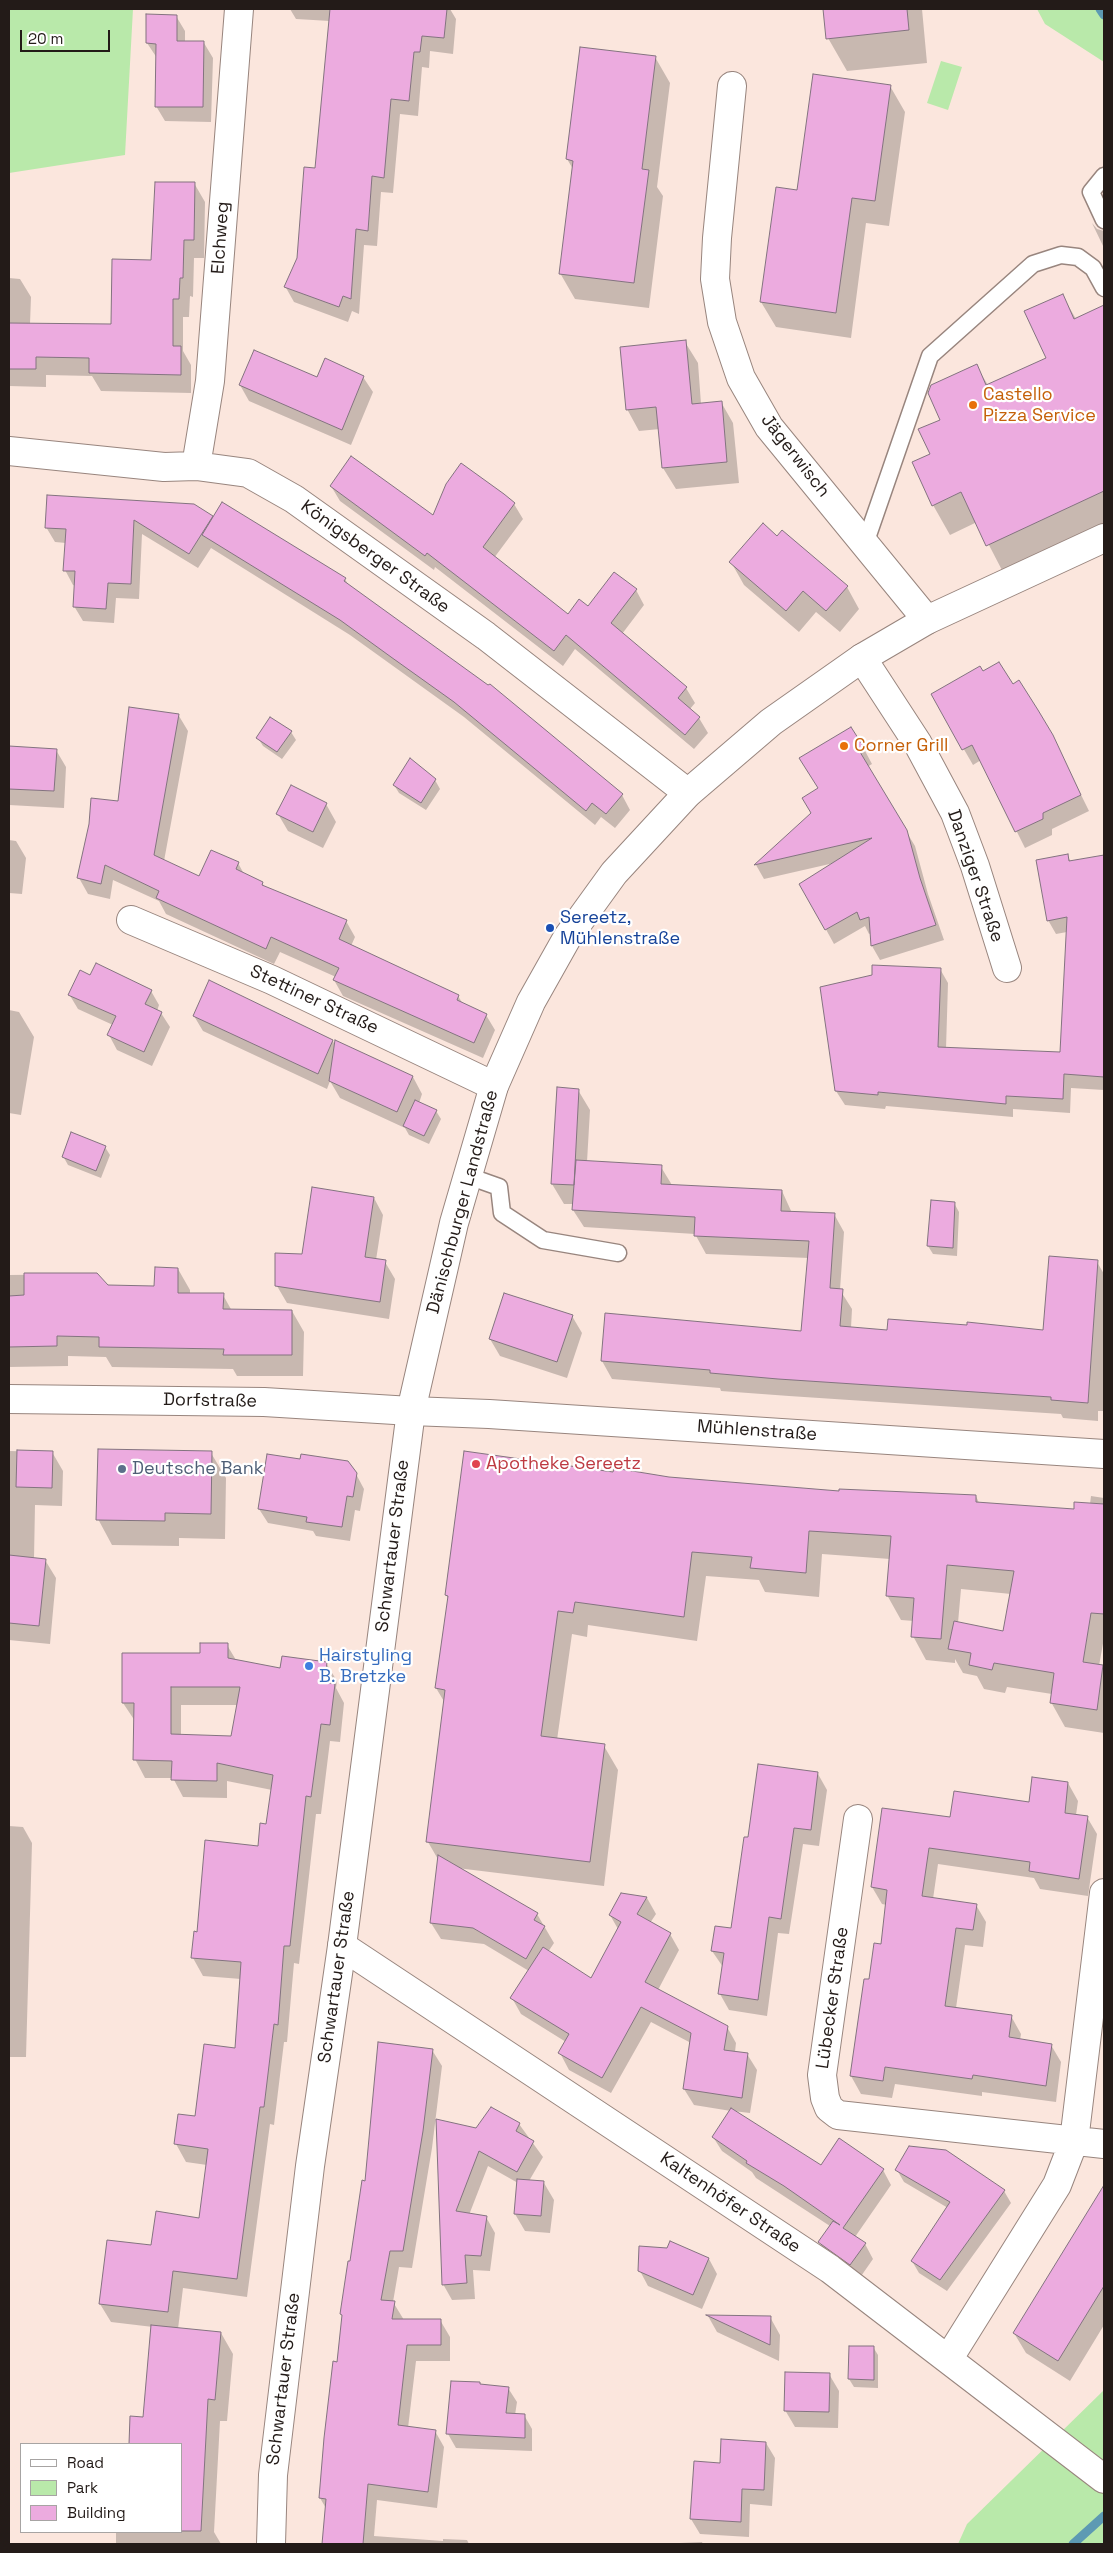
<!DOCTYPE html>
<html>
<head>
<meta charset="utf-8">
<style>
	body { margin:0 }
	#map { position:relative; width:1113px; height:2553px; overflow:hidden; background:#fbe6dd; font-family:"Space Grotesk",sans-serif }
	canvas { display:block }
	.frame { position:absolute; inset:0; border:10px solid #231b18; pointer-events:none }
	.legend { position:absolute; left:20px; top:2443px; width:162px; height:90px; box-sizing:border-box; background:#fff; border:1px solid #a7a4a3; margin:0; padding:6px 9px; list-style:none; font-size:15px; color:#231b18 }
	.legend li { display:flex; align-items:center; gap:10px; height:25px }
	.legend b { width:25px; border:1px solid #a7a4a3 }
	.scale { position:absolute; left:20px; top:30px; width:90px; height:22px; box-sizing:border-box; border:2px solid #231b18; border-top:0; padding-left:6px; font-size:15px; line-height:18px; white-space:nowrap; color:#231b18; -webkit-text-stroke:4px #fff; paint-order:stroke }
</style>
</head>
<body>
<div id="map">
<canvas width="1113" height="2553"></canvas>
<div class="frame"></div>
<ul class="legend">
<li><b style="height:6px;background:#fff"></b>Road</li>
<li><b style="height:14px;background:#b9e9aa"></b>Park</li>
<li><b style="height:14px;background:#ecabdf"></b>Building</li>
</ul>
<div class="scale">20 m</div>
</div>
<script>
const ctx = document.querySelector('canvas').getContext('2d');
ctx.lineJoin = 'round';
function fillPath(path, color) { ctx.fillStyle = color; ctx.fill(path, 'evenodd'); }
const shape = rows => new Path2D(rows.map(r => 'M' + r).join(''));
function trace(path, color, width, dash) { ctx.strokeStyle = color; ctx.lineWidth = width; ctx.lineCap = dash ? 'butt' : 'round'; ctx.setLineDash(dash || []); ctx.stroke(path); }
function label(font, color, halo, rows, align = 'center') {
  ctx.font = font + ' "Space Grotesk",sans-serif'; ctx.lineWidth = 4.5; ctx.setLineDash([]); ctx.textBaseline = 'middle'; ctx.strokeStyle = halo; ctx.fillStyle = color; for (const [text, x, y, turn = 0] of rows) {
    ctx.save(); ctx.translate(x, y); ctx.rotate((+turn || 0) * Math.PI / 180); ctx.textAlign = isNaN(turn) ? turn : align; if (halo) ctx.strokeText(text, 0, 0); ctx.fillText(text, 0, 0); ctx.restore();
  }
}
const green = shape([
	[9,9,133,9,125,155,9,173],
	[1037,9,1104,9,1104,62,1045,24],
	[941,61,962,67,948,110,927,103],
	[1104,2390,1104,2544,958,2544,967,2524]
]);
const shadow = shape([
	[290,9,450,9,456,19,453,54,430,51,429,68,422,67,418,116,400,114,393,193,381,192,377,246,364,245,359,314,352,311,348,322,294,302,285,286,298,259,316,169,330,21,296,19],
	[824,9,922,9,927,63,847,71,828,38],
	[176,16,185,31,185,42,204,43,213,58,211,122,165,121,156,106,157,58,147,43],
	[655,57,670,83,657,187,663,196,649,308,575,299,560,273,573,169,567,159],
	[890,86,905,112,889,226,866,223,851,338,776,327,761,302,798,192],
	[194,183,205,202,204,258,194,258,193,297,190,296,189,317,183,317,183,351,191,365,191,393,101,391,92,376,46,375,46,387,9,386,9,278,20,279,31,297,30,324,112,325,152,261],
	[1092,223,1097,229,1104,231,1104,248],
	[1062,295,1076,319,1104,307,1104,528,1004,574,977,522,950,535,933,505,931,455,942,420,976,366,988,385,1048,359],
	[685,342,698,363,701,404,721,402,733,423,739,483,676,489,663,468,660,429,639,431,627,409],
	[363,377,373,392,351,445,249,401,240,385],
	[331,486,434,516,503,494,514,504,523,519,494,558,569,616,636,590,644,605,622,634,686,688,695,703,690,709,699,718,708,733,694,749,575,649,563,666,435,567,434,570,340,501],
	[193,505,214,518,345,579,349,586,622,795,630,810,615,828,601,817,595,825,464,717,350,635,211,548,198,568,142,534,139,599,116,598,114,623,83,621,74,606,76,586,73,585,65,570,66,543,55,542,46,527],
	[777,537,847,587,859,609,840,632,816,612,799,632,744,585,731,562],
	[982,673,1012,686,1052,736,1089,811,1052,829,1052,835,1025,848,981,760,973,765,932,694],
	[179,716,188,731,164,861,200,877,238,863,244,874,262,883,265,887,346,921,355,937,351,946,458,996,463,1004,486,1015,495,1030,483,1058,343,996,334,980,336,977,280,952,274,964,166,914,159,901,113,880,110,899,88,894,79,878,119,802],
	[291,732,296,740,282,759,263,746,258,738],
	[9,747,56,750,66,767,64,808,9,805],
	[864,749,872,764,867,767,915,846,928,894,944,940,880,960,872,946,871,933,869,934,865,926,834,944,801,884,834,863,764,879,756,865,812,814,819,789,809,773],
	[411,760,435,780,440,789,426,810,399,793,394,785],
	[292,787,326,804,336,822,323,848,288,831,278,814],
	[9,840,16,841,26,858,22,894,9,893],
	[1067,855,1071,862,1104,856,1104,1090,1071,1088,1070,1113,1013,1109,1013,1117,886,1106,885,1109,845,1105,836,1091,940,969,948,983,946,1049,1061,1053,1067,932,1056,934,1048,920],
	[91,977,151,991,159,1005,157,1011,161,1013,170,1027,152,1066,117,1050,109,1035,113,1025,78,1009,69,994],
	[9,1010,19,1012,34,1037,21,1115,9,1113],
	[194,1016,333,1041,335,1046,336,1042,413,1077,422,1094,419,1103,436,1111,441,1119,429,1144,409,1135,405,1128,340,1098,330,1081,327,1089,203,1031],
	[578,1090,590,1110,587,1162,661,1167,672,1185,782,1191,792,1213,834,1214,844,1232,840,1290,852,1309,851,1328,889,1332,1044,1331,1097,1262,1104,1274,1104,1411,1098,1411,1098,1421,1063,1418,1061,1414,789,1396,721,1391,720,1388,612,1379,602,1361,802,1333,809,1258,706,1254,695,1234,584,1227,573,1210,574,1204,564,1204,552,1184],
	[105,1147,110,1155,101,1178,68,1165,63,1156],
	[374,1198,383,1215,376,1260,385,1262,395,1279,389,1319,287,1303,277,1286,303,1255],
	[954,1203,959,1212,957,1256,933,1254,928,1246],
	[178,1269,190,1290,190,1294,223,1295,232,1311,292,1311,304,1332,303,1376,237,1376,233,1369,112,1367,106,1357,68,1356,68,1366,9,1367,9,1372,9,1275,96,1274,107,1287,156,1287],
	[572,1316,582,1333,567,1378,500,1356,490,1339],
	[9,1451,52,1452,63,1471,62,1506,35,1505,34,1559,45,1560,56,1578,50,1644,9,1640],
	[211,1453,226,1478,225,1539,179,1538,179,1546,112,1545,98,1519],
	[614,1473,840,1493,976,1496,979,1503,1075,1511,1090,1504,1091,1496,1104,1498,1104,1638,1099,1666,1104,1669,1104,1733,1065,1727,1051,1702,1052,1694,1007,1687,1005,1693,984,1689,977,1676,963,1673,955,1659,955,1663,926,1660,913,1636,914,1621,901,1620,887,1595,890,1559,822,1554,819,1597,765,1592,759,1580,706,1576,697,1641,588,1625,587,1637,572,1634,557,1740,604,1746,618,1770,604,1886,457,1868,537,1914,554,1943,548,1952,591,1979,618,1929,610,1915,622,1895,647,1898,656,1914,650,1923,670,1934,679,1950,658,1990,727,2027,736,2043,735,2052,747,2054,757,2070,750,2113,733,2111,821,2167,883,2170,891,2185,855,2237,865,2244,873,2259,859,2279,828,2257,819,2242,830,2226,756,2178,752,2172,722,2151,713,2137,731,2111,694,2105,684,2089,691,2043,651,2022,611,2093,569,2070,560,2053,566,2042,521,2014,512,1998,529,1971,484,1944,441,1939,431,1923,439,1861,428,1842,445,1703,436,1688,449,1600,446,1595],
	[961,1589,1011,1594,1004,1633,958,1623],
	[356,1474,364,1489,360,1511,355,1510,350,1541,316,1536,313,1531,268,1523,259,1509],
	[227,1645,236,1660,281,1669,326,1663,337,1681,336,1688,344,1703,340,1742,330,1741,321,1814,316,1814,299,1964,294,1963,287,2042,284,2042,274,2125,270,2124,247,2297,183,2288,178,2329,221,2333,233,2354,227,2421,220,2421,214,2532,221,2544,116,2544,116,2532,181,2532,181,2444,130,2444,131,2418,144,2418,153,2327,111,2322,100,2304,152,2247,201,2219,207,2165,186,2162,176,2144,179,2116,196,2118,236,2049,241,1979,203,1976,193,1958,199,1933,259,1848,267,1825,272,1790,227,1781,227,1798,183,1797,173,1778,145,1778,135,1759,135,1721,123,1703,201,1654],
	[181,1705,238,1705,232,1738,181,1736],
	[818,1774,827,1790,819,1846,803,1844,789,1934,778,1933,767,2016,729,2010,720,1994,723,1967,712,1951,732,1930,749,1839],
	[1068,1783,1078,1801,1076,1815,1087,1817,1097,1834,1088,1896,1040,1889,1034,1878,938,1864,933,1899,976,1905,986,1922,983,1947,965,1945,956,2008,1011,2016,1021,2034,1020,2040,1051,2045,1061,2062,1056,2102,982,2092,982,2096,895,2084,892,2098,861,2094,851,2076,865,1980,870,1981,882,1945,887,1905,882,1904,872,1887,883,1809,951,1818,1030,1804],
	[9,1826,23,1827,32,1843,26,2057,9,2057],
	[432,2050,442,2066,432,2148,412,2268,399,2267,393,2302,404,2320,440,2320,450,2337,450,2361,416,2361,408,2428,435,2431,444,2447,437,2508,377,2500,374,2536,443,2541,443,2539,467,2540,469,2544,324,2544,327,2510,320,2498,338,2363,343,2318,341,2314,367,2182],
	[437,2121,476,2129,519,2124,543,2157,529,2181,544,2183,554,2200,550,2233,525,2231,515,2214,518,2183,488,2166,469,2215,486,2217,495,2233,490,2271,473,2270,475,2299,452,2300,443,2284],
	[897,2170,1004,2191,1011,2203,947,2291,919,2273,912,2261,948,2208,904,2182],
	[1104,2187,1104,2325,1070,2381,1026,2353,1014,2333],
	[709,2259,717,2274,702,2309,648,2286,640,2271],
	[708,2316,770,2317,780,2335,779,2361,717,2332],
	[873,2347,878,2355,878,2388,854,2387,849,2379],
	[829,2374,839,2391,838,2428,795,2427,785,2410],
	[480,2383,481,2385,508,2388,517,2402,515,2415,524,2415,532,2429,532,2451,456,2448,448,2434],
	[766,2443,775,2458,772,2506,750,2504,749,2537,700,2534,691,2519,721,2464],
	[702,2542,703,2544,656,2544]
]);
const stream = shape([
	[1100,9,1104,15],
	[1073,2544,1104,2516]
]);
const building = shape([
	[330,9,447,9,444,38,422,36,420,52,414,52,409,101,391,99,384,178,372,176,368,231,356,229,351,299,343,296,339,307,284,287,297,258,304,167,315,168,330,9],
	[823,9,907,9,909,30,826,39,823,9],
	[146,14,177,15,177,41,204,41,203,107,155,107,156,44,146,43,146,14],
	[580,47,656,56,642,169,649,170,634,283,559,274,573,161,566,159,580,47],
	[813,74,891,85,875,201,852,198,836,313,760,302,776,187,797,190,813,74],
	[155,182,195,182,194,240,184,240,183,278,180,278,179,299,173,299,173,346,181,346,181,375,89,373,89,358,36,357,36,369,9,369,9,323,111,324,112,259,151,260,155,182],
	[1063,294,1074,319,1104,305,1104,491,986,546,961,492,932,506,912,462,930,454,918,429,940,420,928,393,931,385,977,364,986,385,1046,358,1024,311,1063,294],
	[686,340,692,404,722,401,727,462,662,468,656,407,626,410,620,347,686,340],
	[254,350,317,377,325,358,364,376,342,430,239,385,254,350],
	[351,456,433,515,446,484,461,463,504,494,515,503,483,547,568,614,579,599,588,606,614,572,637,589,611,623,687,687,678,698,700,717,685,735,566,635,554,651,427,553,425,556,330,486,351,456],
	[47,495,194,504,213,516,189,554,134,520,131,584,108,583,106,609,73,607,75,571,63,571,66,529,45,528,47,495],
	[222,502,346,578,344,581,488,685,490,684,623,794,606,814,592,803,586,811,454,702,391,657,340,620,202,535,222,502],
	[763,523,777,536,782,530,848,586,826,611,803,591,786,611,729,562,763,523],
	[999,662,1013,684,1019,680,1038,710,1053,735,1081,795,1043,813,1043,819,1015,832,972,745,962,750,931,694,980,666,983,671,999,662],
	[129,707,179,714,154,855,199,876,211,850,239,862,236,869,263,882,262,885,347,920,339,939,459,995,457,1000,487,1014,474,1043,333,980,339,968,271,937,266,949,156,898,159,891,105,865,101,884,77,878,89,824,91,798,118,801,129,707],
	[270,717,292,731,277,752,256,738,270,717],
	[851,727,865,749,860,752,907,830,920,878,936,925,871,946,869,917,860,920,857,912,825,930,799,884,872,838,754,865,811,813,802,798,818,788,799,758,851,727],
	[9,746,57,749,54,791,9,789,9,746],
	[410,758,436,779,421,803,393,785,410,758],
	[291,785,327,803,313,832,276,814,291,785],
	[1068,854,1069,861,1104,855,1104,1077,1064,1074,1063,1099,1006,1096,1006,1104,878,1092,878,1095,835,1091,820,987,872,975,872,965,941,968,938,1047,1060,1052,1067,917,1047,921,1036,860,1068,854],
	[96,963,152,990,145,1004,162,1012,144,1052,107,1035,116,1016,68,995,80,970,90,975,96,963],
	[209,980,333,1040,318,1074,193,1016,209,980],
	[335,1040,413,1076,397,1112,329,1081,335,1040],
	[557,1087,579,1089,574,1185,551,1184,557,1087],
	[415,1100,437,1110,424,1136,403,1126,415,1100],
	[71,1132,106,1146,96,1171,62,1157,71,1132],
	[576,1160,662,1165,661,1184,782,1190,781,1211,835,1213,830,1288,843,1289,840,1326,887,1330,888,1319,967,1325,967,1322,1043,1330,1049,1256,1098,1260,1088,1403,1051,1400,1051,1397,778,1379,710,1373,710,1370,601,1361,605,1313,801,1331,809,1241,694,1236,695,1217,572,1210,576,1160],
	[312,1187,374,1197,365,1257,386,1260,380,1302,275,1286,275,1253,302,1254,312,1187],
	[931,1200,955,1202,953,1248,927,1246,931,1200],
	[155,1267,178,1268,178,1293,224,1293,223,1309,292,1310,292,1355,223,1355,224,1349,99,1347,99,1337,57,1336,57,1346,9,1347,9,1296,24,1295,24,1273,97,1273,108,1285,154,1286,155,1267],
	[504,1293,573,1315,557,1362,489,1339,504,1293],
	[98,1449,212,1451,211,1514,165,1513,165,1521,96,1520,98,1449],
	[17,1450,53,1451,52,1488,16,1487,17,1450],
	[464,1451,613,1472,614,1468,669,1477,839,1491,839,1489,976,1495,976,1502,1074,1509,1074,1502,1104,1504,1104,1614,1091,1613,1083,1662,1103,1665,1097,1710,1050,1703,1054,1673,994,1663,992,1670,969,1665,971,1653,948,1649,954,1621,1003,1631,1014,1571,947,1565,941,1639,911,1637,914,1598,886,1596,891,1536,809,1531,806,1573,750,1568,752,1557,692,1552,684,1617,575,1602,573,1613,558,1611,541,1736,605,1744,590,1862,426,1842,445,1690,435,1688,448,1596,445,1595,464,1451],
	[267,1454,300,1459,301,1454,348,1461,357,1473,353,1497,347,1496,342,1527,306,1522,307,1517,258,1509,267,1454],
	[9,1555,46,1559,39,1626,9,1623,9,1555],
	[200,1643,228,1643,228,1658,280,1668,282,1656,327,1662,325,1682,335,1684,330,1725,321,1724,311,1797,306,1796,290,1946,284,1946,278,2025,274,2024,264,2107,260,2107,237,2279,173,2271,168,2312,99,2304,107,2240,151,2245,156,2211,199,2218,208,2149,174,2144,178,2114,195,2116,204,2044,235,2048,241,1962,191,1958,194,1931,197,1932,205,1840,258,1846,260,1823,266,1824,273,1775,217,1763,217,1781,171,1780,172,1761,133,1760,134,1703,122,1703,122,1653,200,1653,200,1643],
	[171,1687,240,1687,231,1736,171,1734,171,1687],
	[758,1764,818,1772,811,1830,794,1828,781,1919,769,1917,758,2000,718,1994,724,1953,711,1951,715,1926,731,1928,744,1837,748,1837,758,1764],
	[1032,1777,1068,1782,1065,1813,1088,1816,1079,1879,1029,1871,1030,1862,929,1848,922,1896,977,1904,973,1930,956,1928,945,2006,1012,2015,1009,2037,1052,2044,1046,2086,973,2075,972,2079,885,2067,883,2081,850,2076,864,1979,869,1979,874,1943,881,1944,887,1890,871,1887,882,1808,950,1817,954,1791,1029,1802,1032,1777],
	[438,1855,538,1913,534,1920,545,1926,526,1959,473,1928,430,1923,438,1855],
	[621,1893,647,1897,637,1914,671,1933,645,1982,728,2026,724,2050,748,2053,742,2098,683,2089,691,2033,641,2007,602,2078,558,2053,569,2034,510,1998,543,1947,591,1978,621,1922,609,1915,621,1893],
	[378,2042,433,2049,423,2131,403,2251,390,2251,381,2300,395,2301,392,2319,441,2319,441,2345,407,2345,398,2425,436,2430,428,2492,368,2484,363,2544,322,2544,326,2499,319,2498,324,2438,333,2361,337,2362,342,2315,340,2314,348,2261,350,2261,362,2180,365,2181,378,2042],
	[491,2107,520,2123,516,2131,534,2141,517,2172,479,2151,456,2211,487,2216,481,2256,465,2255,467,2283,442,2285,436,2119,476,2128,491,2107],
	[731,2108,821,2165,839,2138,884,2169,843,2228,866,2243,850,2265,818,2242,833,2221,840,2225,784,2186,746,2163,747,2161,712,2137,731,2108],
	[909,2146,946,2150,1005,2190,940,2280,911,2261,950,2202,895,2170,909,2146],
	[517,2179,544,2181,541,2216,514,2214,517,2179],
	[1104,2185,1104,2286,1058,2361,1013,2333,1104,2185],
	[670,2241,709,2258,693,2295,638,2271,639,2246,667,2248,670,2241],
	[706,2315,771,2316,770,2345,706,2315],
	[151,2325,221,2332,215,2400,208,2399,201,2531,181,2531,181,2444,129,2444,130,2416,143,2417,151,2325],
	[849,2346,874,2346,874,2380,848,2379,849,2346],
	[785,2372,830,2373,829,2412,784,2411,785,2372],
	[451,2381,480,2382,480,2384,509,2387,506,2413,525,2414,525,2438,446,2434,451,2381],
	[721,2439,766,2442,764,2490,742,2489,741,2522,690,2519,694,2461,720,2463,721,2439]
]);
const service = shape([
	[1104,176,1091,192,1104,220],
	[865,544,930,356,1033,264,1061,255,1078,257,1093,268,1104,288],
	[468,1176,499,1187,502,1213,543,1240,618,1253]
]);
const minor = shape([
	[732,86,717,238,715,279,722,322,741,378,769,427,927,620],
	[9,451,164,467,196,466,248,473,294,499,486,636,688,793],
	[196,466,210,381,239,9],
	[862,658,918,744,955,813,975,866,1007,968],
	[131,920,272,980,494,1086],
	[411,1411,489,1414,1104,1454],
	[858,1819,822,2075,825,2098,829,2108,838,2115,1104,2144],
	[342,1946,830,2269,1104,2479],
	[949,2358,1057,2185,1074,2141,1104,1893]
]);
const tertiary = shape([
	[271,2544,273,2475,310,2166,342,1946,411,1411]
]);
const secondary = shape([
	[9,1399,264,1402,411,1411,454,1223,494,1086,531,1002,567,938,614,873,688,793,771,722,862,658,927,620,1104,538]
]);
const markers = [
	[973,405,5,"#e8710a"],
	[844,746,5,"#e8710a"],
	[550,928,5,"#1a4fb4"],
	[476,1464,5,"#e0444e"],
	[122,1469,5,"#5c6f8a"],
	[309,1666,5,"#3f7fe0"]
];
const streetNames = [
	["Elchweg",221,238,-86],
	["Jägerwisch",795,456,52],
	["Königsberger Straße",375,557,36],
	["Danziger Straße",975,876,71],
	["Stettiner Straße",314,1000,25],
	["Dänischburger Landstraße",463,1202,-75],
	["Dorfstraße",210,1401,1],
	["Mühlenstraße",757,1431,4],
	["Schwartauer Straße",393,1546,-83],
	["Schwartauer Straße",337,1977,-82],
	["Lübecker Straße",833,1998,-82],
	["Kaltenhöfer Straße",730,2203,34],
	["Schwartauer Straße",284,2379,-83]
];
const foodNames = [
	["Castello",983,395],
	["Pizza Service",983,416],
	["Corner Grill",854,746]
];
const transitNames = [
	["Sereetz,",560,918],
	["Mühlenstraße",560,939]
];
const healthNames = [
	["Apotheke Sereetz",486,1464]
];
const serviceNames = [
	["Deutsche Bank",132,1469]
];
const shopNames = [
	["Hairstyling",319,1656],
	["B. Bretzke",319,1677]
];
fillPath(green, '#b9e9aa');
fillPath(shadow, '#0003');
trace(stream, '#5d9ab3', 9);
fillPath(building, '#ecabdf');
trace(building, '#83737f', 1);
trace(service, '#98857e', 19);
trace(minor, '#98857e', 30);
trace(tertiary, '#98857e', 30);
trace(secondary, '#98857e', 30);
trace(service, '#fff', 16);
trace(minor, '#fff', 28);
trace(tertiary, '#fff', 28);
trace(secondary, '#fff', 28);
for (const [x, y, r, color] of markers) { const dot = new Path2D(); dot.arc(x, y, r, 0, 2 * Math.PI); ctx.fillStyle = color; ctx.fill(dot); trace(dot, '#fff', 2); }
label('18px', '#231b18', '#fff', streetNames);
label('18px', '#c56008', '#fff', foodNames, 'left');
label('18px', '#164399', '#fff', transitNames, 'left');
label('18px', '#be3a42', '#fff', healthNames, 'left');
label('18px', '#4e5e75', '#fff', serviceNames, 'left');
label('18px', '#366cbe', '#fff', shopNames, 'left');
</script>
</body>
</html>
